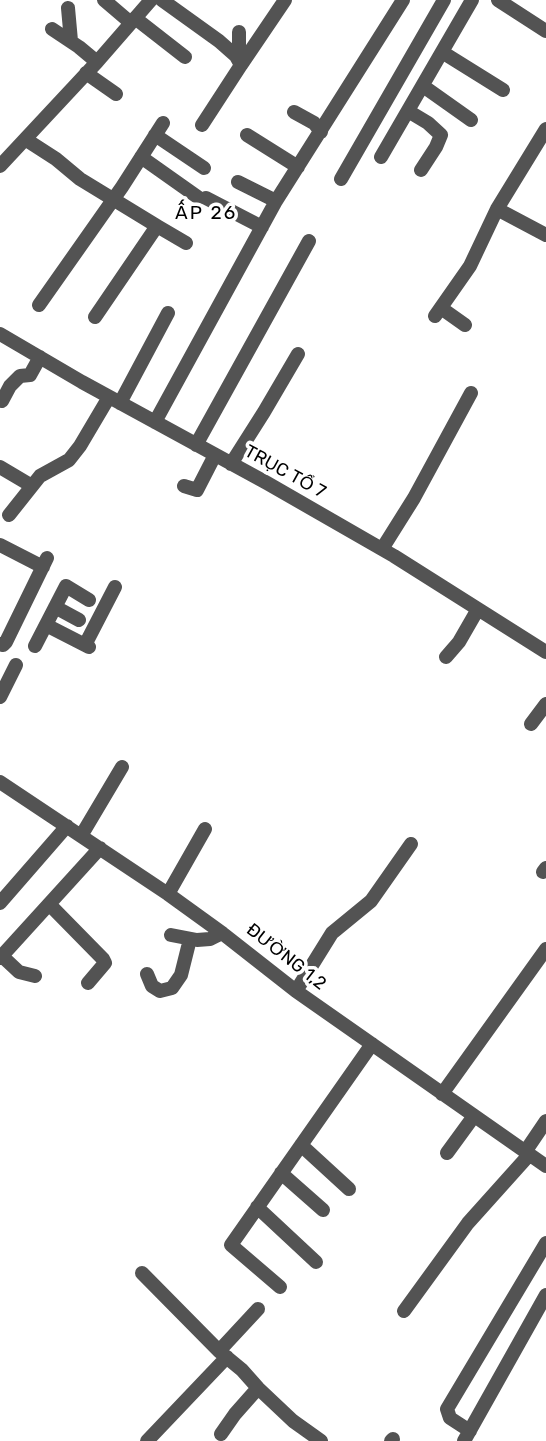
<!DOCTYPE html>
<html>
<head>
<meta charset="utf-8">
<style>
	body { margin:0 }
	canvas { display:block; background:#fff }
</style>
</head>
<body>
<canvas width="546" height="1441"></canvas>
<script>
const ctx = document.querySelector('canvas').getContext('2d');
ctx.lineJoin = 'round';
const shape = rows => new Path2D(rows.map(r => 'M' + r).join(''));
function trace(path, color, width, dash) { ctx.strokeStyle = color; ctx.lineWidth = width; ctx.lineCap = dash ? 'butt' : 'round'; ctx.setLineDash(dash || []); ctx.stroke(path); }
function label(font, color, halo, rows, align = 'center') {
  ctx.font = font + ' Rubik,sans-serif'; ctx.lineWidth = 7; ctx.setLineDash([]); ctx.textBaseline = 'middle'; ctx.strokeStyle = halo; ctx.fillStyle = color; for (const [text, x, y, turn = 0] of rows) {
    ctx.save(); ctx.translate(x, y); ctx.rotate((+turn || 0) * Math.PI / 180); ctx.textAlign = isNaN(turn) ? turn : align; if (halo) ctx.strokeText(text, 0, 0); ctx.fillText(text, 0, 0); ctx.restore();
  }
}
const minor = shape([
	[104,0,131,23],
	[162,0,219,41,236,56,241,65,202,125],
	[498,0,546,31],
	[68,8,71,41],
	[135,18,185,57],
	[52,29,79,47,97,62],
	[442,52,503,90],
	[236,56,239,46,239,32],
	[241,65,285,0],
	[86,73,116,94],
	[423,86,471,120],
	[408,111,428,123,441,135,436,147,421,170],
	[294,112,314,123,321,132],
	[155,135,204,168],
	[247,135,298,167],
	[25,139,56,159,80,179,157,226,95,317],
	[141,157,199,198],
	[381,157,472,0],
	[0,166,97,62,151,0],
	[341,179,444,0],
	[238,182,276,201],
	[206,198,262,227],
	[497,209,546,235],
	[157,226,186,243],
	[39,305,122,187,163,123],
	[441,308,465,325],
	[435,316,470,266,497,209,546,129],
	[0,334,82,382,267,483,394,556,546,652],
	[2,401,10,386,20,376,30,375,40,357],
	[120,403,168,313],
	[155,422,276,201,403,0],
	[196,445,309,241],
	[231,464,264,412,298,354],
	[0,467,32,486],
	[184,486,197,490,215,455],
	[9,515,40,476,69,460,80,446,109,397],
	[0,545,43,567],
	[382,549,414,498,471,393],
	[55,607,79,620],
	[46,625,89,647],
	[0,644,3,645,6,642,47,558],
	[85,645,115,587],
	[35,646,66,586,89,600],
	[446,657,459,642,478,609],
	[0,697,16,665],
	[531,724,546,704],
	[0,782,168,894,222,933,296,991,546,1166],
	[81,836,122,767],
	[543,872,546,868],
	[168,894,205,829],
	[0,903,67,826],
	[49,904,103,959,105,963,88,983],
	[171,935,197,940,210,939,222,933],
	[2,956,19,972,35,976],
	[0,958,100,848],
	[147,974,152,986,160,991,172,988,181,975,190,939],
	[296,991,332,933,371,901,411,844],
	[442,1094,546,949],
	[301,1145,349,1189],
	[525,1152,546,1121],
	[447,1153,474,1116],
	[281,1173,323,1210],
	[257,1207,316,1262],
	[142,1273,219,1351,242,1370,258,1388,293,1421,321,1441],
	[280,1287,231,1245,372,1044],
	[404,1311,468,1223,529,1155],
	[219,1351,258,1309],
	[470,1431,450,1418,447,1409,546,1243],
	[221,1434,235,1414,258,1388],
	[147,1441,227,1357],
	[391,1441,393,1439],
	[464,1441,546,1295]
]);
const streetNames = [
	["TRỤC TỔ 7",285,472,29],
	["ĐƯỜNG 1,2",286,957,38]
];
const neighbourhoodNames = [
	["ẤP 26",206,214]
];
trace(minor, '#535353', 14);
label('18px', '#000', '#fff', streetNames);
ctx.letterSpacing = '2px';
label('19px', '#000', '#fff', neighbourhoodNames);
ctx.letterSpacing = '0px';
</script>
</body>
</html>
